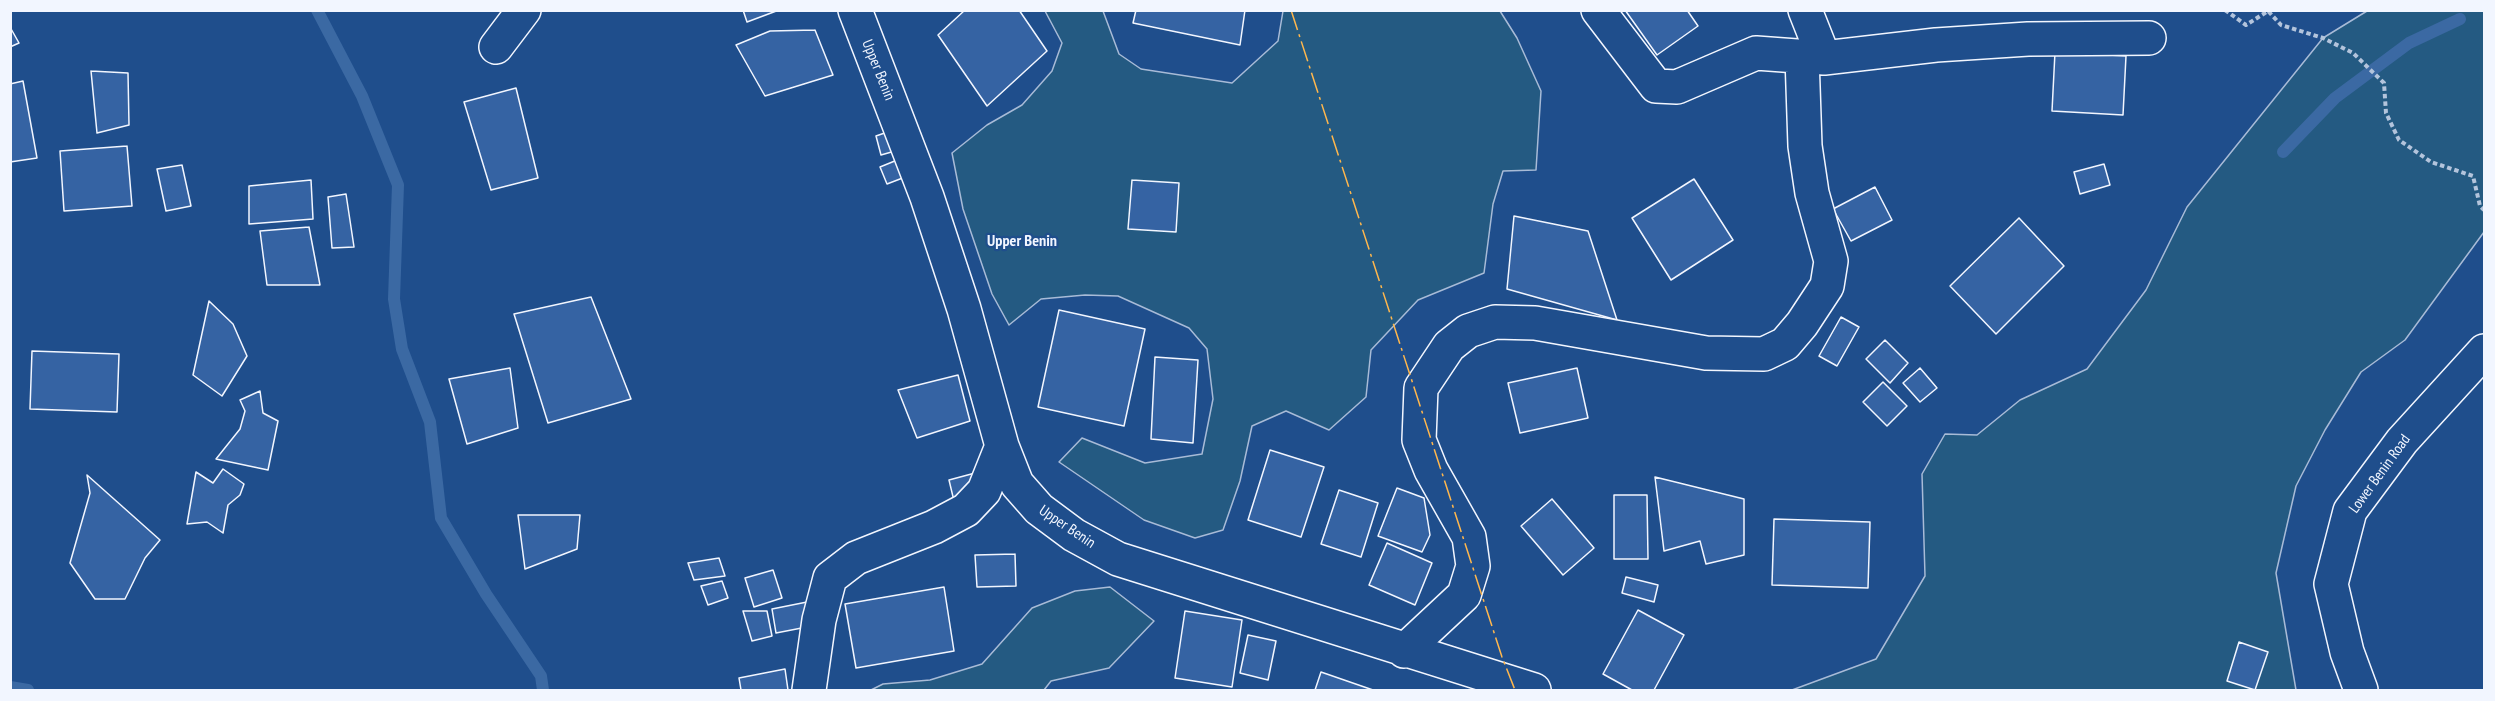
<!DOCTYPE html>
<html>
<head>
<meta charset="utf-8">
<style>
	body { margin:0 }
	#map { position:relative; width:2495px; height:701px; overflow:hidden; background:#1f4e8c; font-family:"PT Sans Narrow",sans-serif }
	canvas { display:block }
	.frame { position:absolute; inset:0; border:12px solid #f2f6ff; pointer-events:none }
</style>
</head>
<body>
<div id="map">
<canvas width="2495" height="701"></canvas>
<div class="frame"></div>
</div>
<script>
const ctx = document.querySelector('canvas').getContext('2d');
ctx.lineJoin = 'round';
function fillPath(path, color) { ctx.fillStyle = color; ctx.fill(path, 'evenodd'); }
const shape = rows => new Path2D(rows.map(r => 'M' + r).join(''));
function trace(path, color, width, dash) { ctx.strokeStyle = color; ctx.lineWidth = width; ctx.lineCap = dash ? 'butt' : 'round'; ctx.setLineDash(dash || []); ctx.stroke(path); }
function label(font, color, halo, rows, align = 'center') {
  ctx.font = font + ' "PT Sans Narrow",sans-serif'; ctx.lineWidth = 4.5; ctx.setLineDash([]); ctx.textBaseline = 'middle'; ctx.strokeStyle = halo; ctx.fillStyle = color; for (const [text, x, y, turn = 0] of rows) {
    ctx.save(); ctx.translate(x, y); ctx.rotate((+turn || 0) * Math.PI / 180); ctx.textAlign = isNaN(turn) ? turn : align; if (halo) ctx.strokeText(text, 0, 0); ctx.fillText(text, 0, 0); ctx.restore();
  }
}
const green = shape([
	[1045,11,1103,11,1119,54,1141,69,1232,83,1278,41,1283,11,1500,11,1517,38,1541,91,1536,170,1503,171,1493,204,1484,273,1418,300,1371,350,1366,397,1329,430,1286,411,1252,426,1240,481,1223,530,1195,538,1144,520,1059,462,1082,438,1145,463,1202,454,1213,399,1207,349,1189,328,1118,296,1085,295,1041,299,1009,325,992,294,963,209,952,153,987,125,1022,105,1052,71,1062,43,1045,11],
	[2367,11,2484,11,2484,232,2405,340,2361,372,2325,430,2296,486,2276,573,2296,690,1792,690,1876,659,1925,576,1922,474,1945,434,1977,435,2020,400,2087,369,2146,290,2187,207,2323,38,2367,11],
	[1110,587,1154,621,1109,668,1051,681,1044,690,871,690,883,684,930,680,982,664,1032,608,1075,591,1110,587]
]);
const stream = shape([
	[317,10,362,96,398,185,394,299,402,349,430,422,441,518,486,594,541,676,543,690],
	[2283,152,2335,98,2409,43,2460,19],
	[10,687,28,690]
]);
const building = shape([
	[743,10,779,10,747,22,743,10],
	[965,10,1019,10,1047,51,987,106,938,35,965,10],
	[1136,10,1245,10,1240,45,1133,23,1136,10],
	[1625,10,1687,10,1698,26,1657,55,1625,10],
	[10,27,19,43,10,47,10,27],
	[815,30,833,75,765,96,736,45,770,31,815,30],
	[2055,52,2126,56,2123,115,2052,111,2055,52],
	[91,71,128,73,129,125,97,133,91,71],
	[23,81,37,158,10,162,10,84,23,81],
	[516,88,538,178,491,190,464,102,516,88],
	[896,129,902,149,881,155,876,136,896,129],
	[127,146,132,206,64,211,60,151,127,146],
	[907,156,913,174,887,184,880,167,907,156],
	[2104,164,2110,185,2080,194,2074,172,2104,164],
	[182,165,191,206,166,211,157,169,182,165],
	[1694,179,1733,240,1671,280,1632,218,1694,179],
	[311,180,313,219,249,224,249,186,311,180],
	[1132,180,1179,183,1176,232,1128,229,1132,180],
	[1875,187,1892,220,1851,241,1833,209,1875,187],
	[346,194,354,247,332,248,328,197,346,194],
	[1514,216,1588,231,1617,320,1507,289,1514,216],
	[2019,218,2064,266,1996,334,1950,286,2019,218],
	[309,227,320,285,267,285,260,231,309,227],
	[591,297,631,399,548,423,514,314,591,297],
	[209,301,233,324,247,356,222,396,193,375,209,301],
	[1059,310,1145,329,1124,426,1038,407,1059,310],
	[1841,317,1859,327,1837,366,1819,356,1841,317],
	[1885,340,1908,363,1890,383,1866,359,1885,340],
	[32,351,119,354,117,412,30,409,32,351],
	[1155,357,1198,360,1193,443,1151,439,1155,357],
	[510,368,518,428,467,444,449,379,510,368],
	[1577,368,1588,418,1520,433,1508,383,1577,368],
	[1920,368,1937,388,1920,402,1903,383,1920,368],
	[958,375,970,421,917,438,898,390,958,375],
	[1883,382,1907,406,1887,426,1863,402,1883,382],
	[260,391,263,413,278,421,268,470,216,459,240,429,245,411,240,400,260,391],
	[1270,450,1324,467,1301,537,1248,520,1270,450],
	[223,469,244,484,240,495,228,505,223,533,207,522,187,524,196,472,213,483,223,469],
	[975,473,980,491,954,501,949,480,975,473],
	[87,475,160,540,145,558,125,599,95,599,70,563,90,493,87,475],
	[1655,477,1744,499,1744,555,1706,564,1700,541,1664,551,1655,477],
	[1397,488,1424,498,1430,535,1422,552,1378,536,1397,488],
	[1339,490,1378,503,1361,557,1321,544,1339,490],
	[1614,495,1647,495,1648,559,1614,559,1614,495],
	[1552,499,1594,548,1563,575,1521,526,1552,499],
	[518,515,580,515,577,549,525,569,518,515],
	[1774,519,1870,522,1868,588,1772,585,1774,519],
	[1387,543,1432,563,1415,605,1369,585,1387,543],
	[1015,554,1016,586,977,587,975,555,1015,554],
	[719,558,725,576,694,580,688,563,719,558],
	[773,570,782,598,754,607,745,578,773,570],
	[1626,577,1658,585,1654,602,1622,593,1626,577],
	[722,581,728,598,708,605,701,586,722,581],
	[944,587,954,651,856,668,845,604,944,587],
	[807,602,812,626,776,633,772,609,807,602],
	[1638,610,1684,635,1654,690,1632,690,1603,674,1638,610],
	[743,611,767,611,772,636,752,641,743,611],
	[1185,611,1242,620,1232,687,1175,678,1185,611],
	[1248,635,1276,641,1268,680,1240,673,1248,635],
	[2239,642,2268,652,2255,690,2227,681,2239,642],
	[785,669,788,690,741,690,739,678,785,669],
	[1321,672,1373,690,1315,690,1321,672]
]);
const path = shape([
	[2225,10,2246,25,2268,11,2281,25,2323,38,2353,53,2384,83,2386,113,2399,140,2431,162,2473,176,2480,206,2484,210]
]);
const minor = shape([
	[855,10,927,197,964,309,1002,446,1017,484,1039,509,1074,535,1118,559,1534,690],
	[1598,10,1656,86,1677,87,1756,53,1824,58,1936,45,2028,39,2149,38],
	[1805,10,1824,58],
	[496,47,524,10],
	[1404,651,1464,595,1473,566,1469,537,1431,470,1419,440,1421,388,1449,346,1468,331,1495,322,1535,323,1706,353,1764,354,1785,344,1802,324,1827,286,1831,261,1812,193,1805,146,1802,57],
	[809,690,819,620,830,578,856,558,934,527,966,510,984,491,1002,446],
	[2361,690,2347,652,2331,584,2350,511,2402,441,2484,351]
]);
const power = shape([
	[1291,10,1502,657,1515,690]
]);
const streetNames = [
	["Upper Benin",878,70,68],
	["Lower Benin Road",2380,474,-54],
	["Upper Benin",1067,527,34]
];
const neighbourhoodNames = [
	["Upper Benin",1022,241]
];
fillPath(green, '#245a82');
trace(green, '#a8bbd7', 1.5);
trace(stream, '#3b69a3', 12);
fillPath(building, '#3563a3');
trace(building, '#f2f6ff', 1.5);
trace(minor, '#f2f6ff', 36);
trace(path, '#b3c4dc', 4, [4.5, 3]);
trace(minor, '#1f4e8c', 33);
trace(power, '#ffb74d', 1.5, [21, 4.5, 3, 4.5]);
label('15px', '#f2f6ff', '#1f4e8c', streetNames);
label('bold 16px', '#f2f6ff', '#1f4e8c', neighbourhoodNames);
</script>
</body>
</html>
